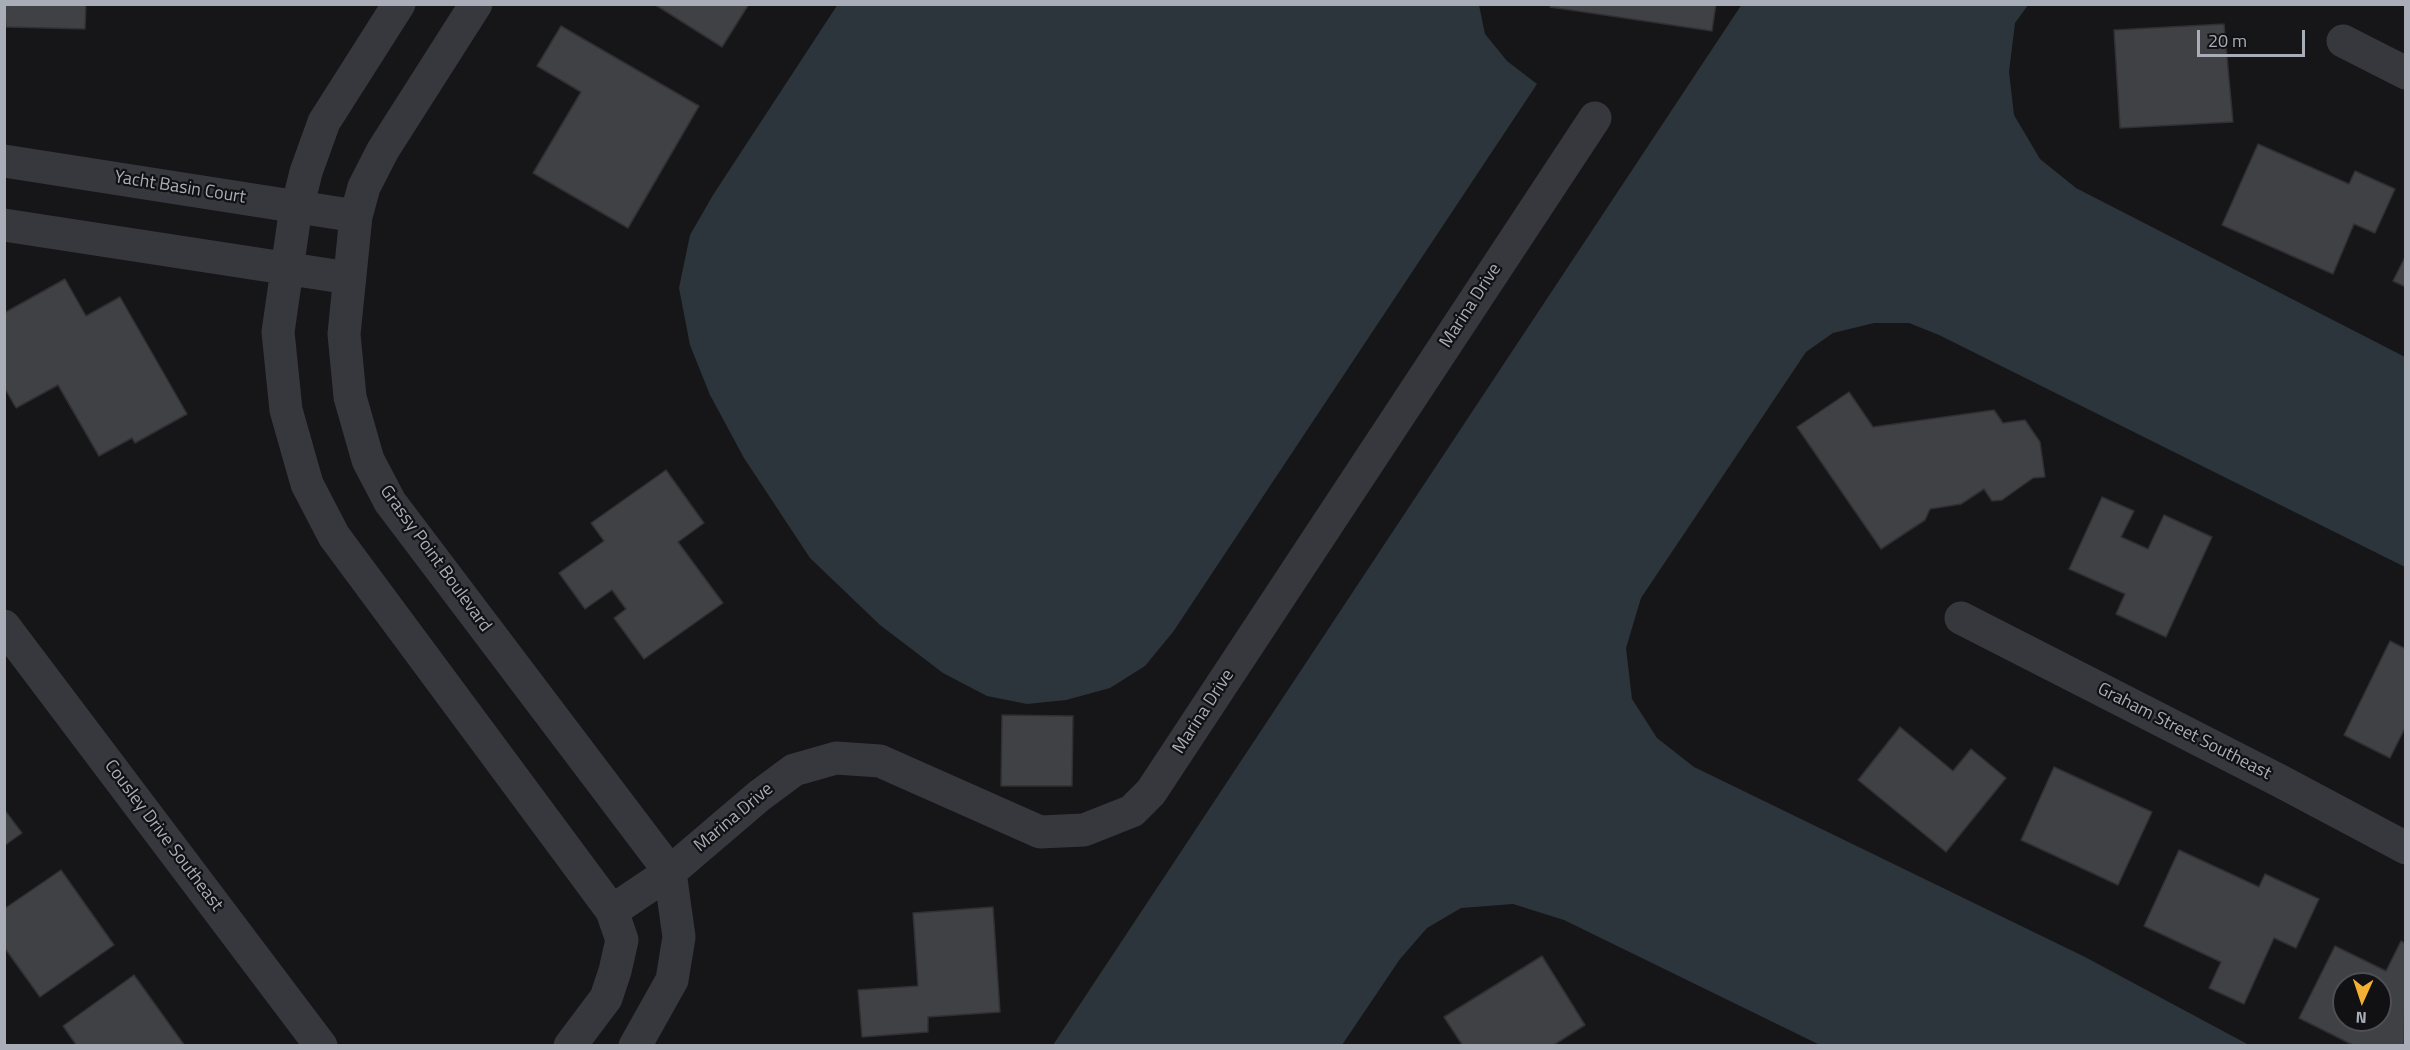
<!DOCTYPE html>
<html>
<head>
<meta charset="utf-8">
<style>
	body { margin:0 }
	#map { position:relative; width:2410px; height:1050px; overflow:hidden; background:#161618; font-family:"Titillium Web",sans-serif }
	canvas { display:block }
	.frame { position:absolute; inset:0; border:6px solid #a8adb8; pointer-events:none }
	.north { position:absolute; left:2332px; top:972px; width:60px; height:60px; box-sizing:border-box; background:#111113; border:2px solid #4d4f55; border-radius:50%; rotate:183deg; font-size:16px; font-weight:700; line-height:24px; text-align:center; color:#a8adb8 }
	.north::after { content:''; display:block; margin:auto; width:21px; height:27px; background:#f2b134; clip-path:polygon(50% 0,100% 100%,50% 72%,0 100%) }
	.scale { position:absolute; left:2197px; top:30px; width:108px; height:27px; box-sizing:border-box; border:3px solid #a8adb8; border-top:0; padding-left:8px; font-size:18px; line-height:21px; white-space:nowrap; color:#a8adb8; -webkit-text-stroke:4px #111113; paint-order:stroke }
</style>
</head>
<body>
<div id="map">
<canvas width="2410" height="1050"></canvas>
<div class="frame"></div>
<div class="north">N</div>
<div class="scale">20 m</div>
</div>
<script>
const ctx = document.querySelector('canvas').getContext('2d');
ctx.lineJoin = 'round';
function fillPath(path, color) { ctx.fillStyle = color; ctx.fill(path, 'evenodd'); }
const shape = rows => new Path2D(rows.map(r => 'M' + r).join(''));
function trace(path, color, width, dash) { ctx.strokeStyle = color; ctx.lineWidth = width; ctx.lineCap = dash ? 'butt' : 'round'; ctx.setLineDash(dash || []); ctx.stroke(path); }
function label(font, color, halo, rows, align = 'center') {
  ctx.font = font + ' "Titillium Web",sans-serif'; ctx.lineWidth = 4.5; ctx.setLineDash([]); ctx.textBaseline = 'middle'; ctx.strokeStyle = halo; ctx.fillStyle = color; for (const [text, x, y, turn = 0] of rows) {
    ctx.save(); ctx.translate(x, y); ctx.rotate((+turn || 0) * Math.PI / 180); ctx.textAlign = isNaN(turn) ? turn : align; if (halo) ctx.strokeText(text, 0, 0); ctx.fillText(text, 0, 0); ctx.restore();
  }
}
const water = shape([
	[838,4,1479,5,1485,34,1507,61,1537,84,1173,632,1145,666,1110,688,1066,700,1027,704,987,696,943,673,880,625,810,558,744,458,710,395,690,345,679,288,690,235,713,195],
	[1742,4,2028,5,2015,23,2009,72,2014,115,2040,159,2076,188,2405,357,2405,567,1939,335,1909,323,1874,323,1833,333,1806,352,1641,598,1626,648,1632,699,1657,738,1694,767,2085,957,2249,1045,1820,1045,1564,920,1513,904,1461,908,1427,928,1400,959,1342,1045,1053,1045]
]);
const building = shape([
	[4,4,86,4,85,29,6,27,4,4],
	[654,4,749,4,722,47,654,4],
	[1551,4,1716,4,1712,31,1550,7,1551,4],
	[2224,24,2233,122,2120,128,2114,30,2224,24],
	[561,26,699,106,628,228,533,173,581,92,537,66,561,26],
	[2258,144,2349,184,2355,171,2395,189,2375,233,2354,224,2333,274,2222,225,2258,144],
	[2406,255,2406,287,2393,281,2406,255],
	[65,279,86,316,120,297,187,414,135,443,132,438,99,456,58,385,16,408,4,387,4,313,65,279],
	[1849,392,1873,427,1994,410,2003,423,2025,420,2040,442,2045,477,2033,478,2002,500,1992,501,1984,489,1961,504,1930,509,1925,520,1881,549,1797,427,1849,392],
	[666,470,704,523,678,542,723,603,644,659,614,618,626,609,612,590,585,609,559,573,604,541,591,523,666,470],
	[2102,497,2134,511,2121,537,2148,549,2164,515,2212,537,2166,637,2116,614,2125,594,2069,569,2102,497],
	[2390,641,2406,649,2406,726,2390,758,2344,735,2390,641],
	[1002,715,1073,716,1072,786,1001,786,1002,715],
	[1900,727,1953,771,1971,749,2006,778,1946,852,1858,780,1900,727],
	[2054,767,2152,812,2118,885,2021,840,2054,767],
	[4,809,22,833,4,846,4,809],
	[2179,850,2259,887,2265,874,2319,899,2296,948,2274,938,2244,1004,2209,988,2221,962,2144,926,2179,850],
	[61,870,114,945,40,997,4,947,4,909,61,870],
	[993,907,1000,1012,928,1017,928,1032,862,1037,858,990,918,986,913,913,993,907],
	[2401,941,2406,944,2404,1046,2355,1046,2299,1018,2335,946,2386,971,2401,941],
	[2344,984,2380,984,2380,1020,2344,1020,2344,984],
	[1542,956,1585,1025,1552,1046,1463,1046,1444,1017,1542,956],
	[134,975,185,1046,77,1046,63,1026,134,975]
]);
const minor = shape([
	[399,4,324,122,306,172,294,221,278,332,286,410,307,484,334,536,612,911,622,940,615,971,606,998,570,1046],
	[476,4,383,150,364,187,356,216,344,334,350,397,368,460,390,502,670,872,679,937,672,980,635,1046],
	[2343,41,2406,73],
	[4,161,356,216],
	[4,225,349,278],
	[1961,618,2282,782,2406,848],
	[4,626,321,1046],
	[612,911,670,872,759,796,794,770,836,758,880,761,1040,832,1084,830,1132,811,1151,792,1595,118]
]);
const streetNames = [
	["Yacht Basin Court",180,188,9],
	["Marina Drive",1471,306,-57],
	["Grassy Point Boulevard",435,559,54],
	["Marina Drive",1204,712,-57],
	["Graham Street Southeast",2184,732,27],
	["Marina Drive",734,818,-40],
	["Cousley Drive Southeast",163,836,53]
];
fillPath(water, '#2c353c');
fillPath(building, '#404145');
trace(building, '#303034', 1.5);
trace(minor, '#37383d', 33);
label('18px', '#a8adb8', '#111113', streetNames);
</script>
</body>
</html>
